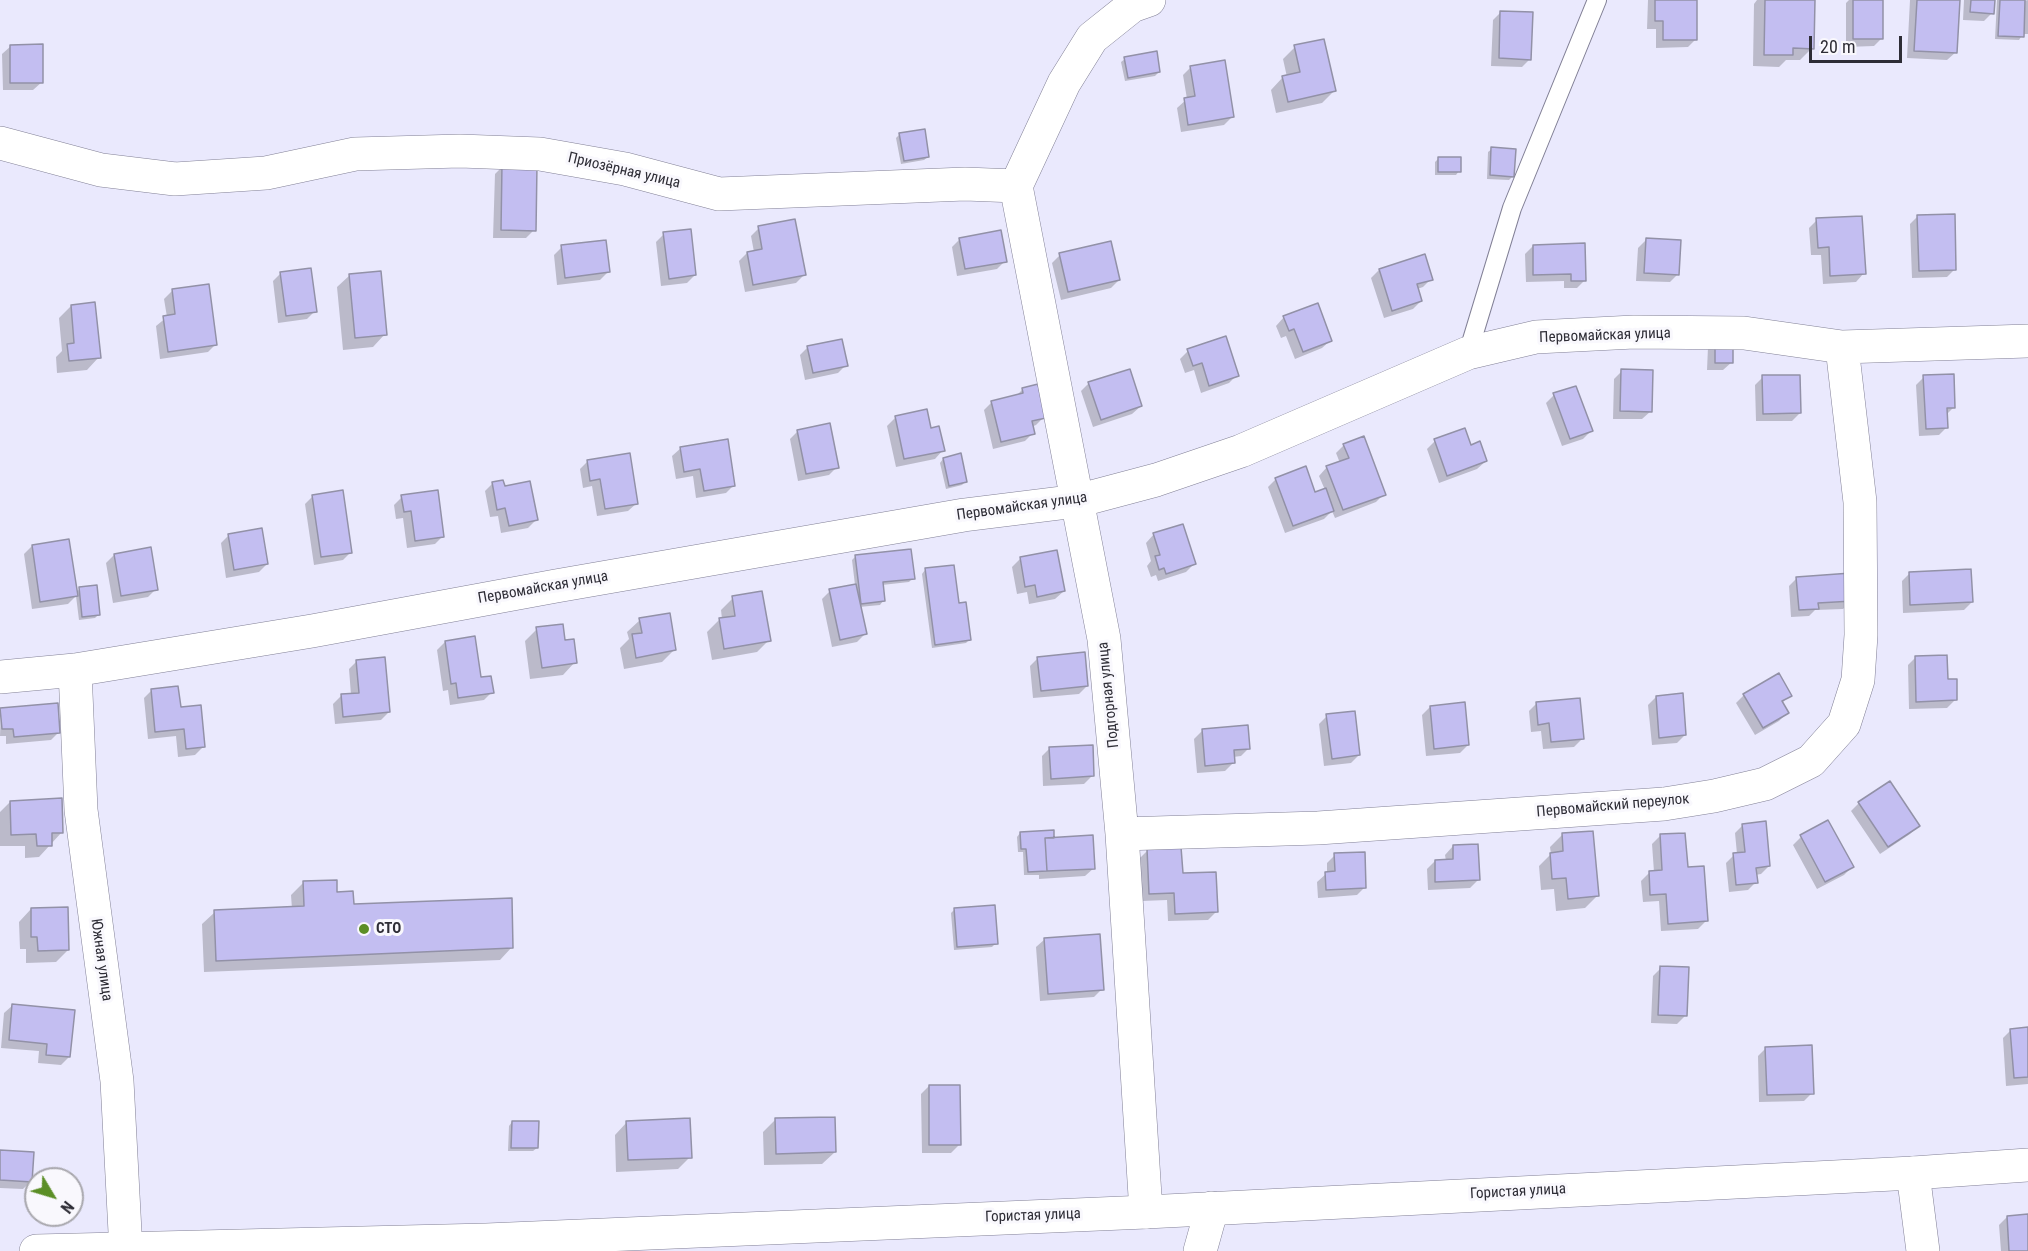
<!DOCTYPE html>
<html>
<head>
<meta charset="utf-8">
<style>
	body { margin:0 }
	#map { position:relative; width:2028px; height:1251px; overflow:hidden; background:#eae9fd; font-family:"Roboto Condensed",sans-serif }
	canvas { display:block }
	.north { position:absolute; left:24px; top:1167px; width:60px; height:60px; box-sizing:border-box; background:#f9f8fd; border:2px solid #a8a7ad; border-radius:50%; rotate:128deg; font-size:16px; font-weight:700; line-height:24px; text-align:center; color:#2e2d36 }
	.north::after { content:''; display:block; margin:auto; width:21px; height:27px; background:#5b8e26; clip-path:polygon(50% 0,100% 100%,50% 72%,0 100%) }
	.scale { position:absolute; left:1809px; top:36px; width:93px; height:27px; box-sizing:border-box; border:3px solid #2e2d36; border-top:0; padding-left:8px; font-size:18px; line-height:21px; white-space:nowrap; color:#2e2d36; -webkit-text-stroke:4px #f9f8fd; paint-order:stroke }
</style>
</head>
<body>
<div id="map">
<canvas width="2028" height="1251"></canvas>
<div class="north">N</div>
<div class="scale">20 m</div>
</div>
<script>
const ctx = document.querySelector('canvas').getContext('2d');
ctx.lineJoin = 'round';
function fillPath(path, color) { ctx.fillStyle = color; ctx.fill(path, 'evenodd'); }
const shape = rows => new Path2D(rows.map(r => 'M' + r).join(''));
function trace(path, color, width, dash) { ctx.strokeStyle = color; ctx.lineWidth = width; ctx.lineCap = dash ? 'butt' : 'round'; ctx.setLineDash(dash || []); ctx.stroke(path); }
function label(font, color, halo, rows, align = 'center') {
  ctx.font = font + ' "Roboto Condensed",sans-serif'; ctx.lineWidth = 6; ctx.setLineDash([]); ctx.textBaseline = 'middle'; ctx.strokeStyle = halo; ctx.fillStyle = color; for (const [text, x, y, turn = 0] of rows) {
    ctx.save(); ctx.translate(x, y); ctx.rotate((+turn || 0) * Math.PI / 180); ctx.textAlign = isNaN(turn) ? turn : align; if (halo) ctx.strokeText(text, 0, 0); ctx.fillText(text, 0, 0); ctx.restore();
  }
}
const shadow = shape([
	[1648,0,1695,0,1696,39,1688,47,1656,48,1656,29,1647,29],
	[1757,0,1813,0,1812,48,1800,60,1786,60,1779,67,1753,66,1754,4],
	[1849,0,1882,0,1882,38,1874,46,1846,47,1846,3],
	[1910,0,1958,0,1956,52,1947,60,1907,58],
	[1964,0,1993,0,1992,13,1984,21,1963,20],
	[1997,0,2024,0,2024,1,2028,0,2028,34,2023,34,2019,40,1995,39],
	[1501,12,1530,59,1522,67,1491,66,1493,20],
	[11,46,42,82,33,90,3,90,2,54],
	[1295,47,1334,91,1322,103,1276,113,1271,90,1283,77,1287,77,1283,59],
	[1125,59,1159,72,1155,76,1125,81,1121,62],
	[1191,67,1232,117,1224,125,1181,132,1177,108,1187,99,1183,75],
	[900,134,928,157,924,160,901,164,896,138],
	[1492,149,1513,176,1509,180,1487,179,1488,152],
	[1439,158,1459,171,1456,175,1435,175,1435,162],
	[503,166,534,230,526,238,493,238,495,174],
	[1918,216,1955,269,1947,277,1912,278,1910,224],
	[1817,220,1864,273,1856,282,1823,284,1821,255,1811,255,1809,228],
	[759,228,804,275,796,283,745,292,739,261,747,253,754,252,751,236],
	[664,234,695,275,687,283,661,286,656,242],
	[960,239,1005,261,997,269,957,276,952,247],
	[1646,240,1678,274,1670,282,1636,281,1638,248],
	[1533,246,1585,280,1577,288,1564,288,1564,281,1526,282,1525,254],
	[562,247,608,272,600,280,557,285,554,255],
	[1060,255,1119,280,1111,288,1061,300,1052,263],
	[1379,270,1431,279,1423,287,1417,289,1421,301,1413,309,1384,318,1371,278],
	[281,273,315,311,307,319,278,323,273,281],
	[350,275,385,334,373,347,343,350,337,287],
	[172,291,216,344,208,352,160,359,156,326,167,317,164,299],
	[71,306,99,357,87,370,57,373,56,357,62,351,59,318],
	[1284,317,1331,340,1322,348,1295,359,1286,336,1281,338,1276,326],
	[1716,339,1732,362,1723,370,1707,370,1708,347],
	[808,347,846,365,838,373,805,380,800,355],
	[1188,351,1237,375,1229,383,1201,393,1194,370,1185,373,1180,359],
	[1622,371,1651,411,1642,419,1613,419,1614,379],
	[1763,377,1800,413,1792,421,1756,421,1755,385],
	[1924,377,1954,407,1946,415,1947,427,1939,435,1919,436,1916,385],
	[1089,383,1141,406,1132,414,1093,427,1081,391],
	[1023,389,1044,417,1036,425,1031,427,1033,433,1025,441,993,449,984,410,992,402,1016,396],
	[1554,395,1591,431,1583,439,1562,446,1546,403],
	[926,411,930,430,943,450,935,459,896,467,887,426,895,418],
	[1464,430,1470,447,1486,461,1477,469,1439,483,1427,449,1435,441],
	[798,431,837,467,829,475,798,481,790,439],
	[1344,445,1384,494,1376,502,1335,518,1332,511,1324,519,1285,533,1268,487,1276,479,1314,494,1325,490,1319,476,1327,467,1340,463,1336,453],
	[681,448,734,485,726,493,696,498,693,476,676,479,672,456],
	[943,459,966,481,962,485,946,489,940,463],
	[588,461,637,503,628,511,597,516,592,486,583,488,580,469],
	[493,483,503,488,536,520,528,528,501,533,498,516,490,517,485,491],
	[313,496,351,552,343,560,314,565,305,504],
	[402,497,443,536,435,544,407,548,403,518,396,519,394,505],
	[1154,534,1194,564,1186,572,1158,581,1156,575,1151,577,1147,566,1151,561,1146,543],
	[229,535,267,564,259,572,226,578,221,543],
	[32,546,75,593,80,589,98,615,95,618,79,620,76,596,68,604,32,609,24,554],
	[114,555,156,589,148,597,113,603,106,563],
	[856,556,913,578,909,582,882,585,883,601,880,605,859,607,865,634,857,642,832,647,822,599,830,591,855,585,852,560],
	[1020,559,1064,591,1055,599,1029,604,1027,592,1017,594,1012,567],
	[925,570,958,605,970,639,966,643,932,648,922,574],
	[1910,573,1972,602,1964,610,1903,613,1902,581],
	[1797,578,1851,601,1843,609,1815,610,1809,616,1791,617,1789,586],
	[733,598,769,640,757,652,712,660,707,632,719,620,722,619,721,610],
	[640,620,674,650,662,662,624,669,620,648,629,639,627,632],
	[537,629,564,642,575,662,563,675,530,679,525,641],
	[445,642,492,692,484,700,450,705,448,690,443,691,437,650],
	[1916,657,1946,681,1955,700,1947,708,1909,709,1908,665],
	[1038,658,1087,686,1079,694,1033,698,1030,666],
	[357,661,389,712,381,720,335,724,333,704,341,696,351,695,349,669],
	[152,690,179,709,203,747,195,755,178,757,176,736,148,739,144,698],
	[1744,695,1790,695,1781,704,1787,713,1779,721,1755,735,1736,703],
	[1656,697,1685,735,1677,743,1652,745,1648,705],
	[1537,703,1582,739,1574,747,1543,749,1541,731,1531,732,1529,711],
	[1430,707,1468,745,1460,753,1426,756,1422,715],
	[1,709,59,732,51,740,6,744,6,736,0,736],
	[1327,716,1359,755,1351,763,1324,766,1319,724],
	[1202,731,1249,748,1241,756,1233,757,1234,762,1225,771,1197,773,1194,739],
	[1050,748,1092,776,1084,784,1043,786,1042,756],
	[10,802,62,832,39,857,25,858,25,846,0,846,0,812],
	[1859,803,1918,826,1910,834,1880,854,1851,811],
	[1828,822,1852,867,1844,875,1817,889,1793,845,1801,837],
	[1743,825,1769,866,1761,874,1755,875,1756,882,1748,890,1729,892,1726,863,1734,855,1737,854,1735,833],
	[1020,833,1053,839,1094,868,1085,876,1039,879,1039,875,1024,875,1023,852,1018,852,1017,837],
	[1562,835,1597,896,1585,908,1556,911,1554,889,1541,890,1539,866,1551,854,1550,847],
	[1660,836,1686,868,1706,921,1698,929,1661,931,1659,901,1643,902,1641,881,1649,873,1654,872,1652,844],
	[1453,846,1479,879,1470,888,1428,890,1427,869,1435,861,1446,861,1445,855],
	[1148,850,1181,875,1216,912,1208,920,1168,921,1167,900,1142,901,1140,858],
	[1335,855,1365,887,1357,895,1318,898,1317,882,1327,873,1327,863],
	[303,883,336,893,352,906,512,947,500,960,204,972,202,924,215,912,292,909,291,895],
	[31,909,68,950,56,962,26,963,26,949,20,949,19,922],
	[955,909,996,943,992,947,954,950,951,913],
	[1045,939,1102,989,1094,997,1040,1001,1036,947],
	[1661,968,1685,1016,1677,1024,1651,1023,1653,976],
	[13,1005,69,1057,61,1065,38,1063,39,1051,1,1048,4,1013],
	[2028,1029,2028,1084,2006,1086,2003,1038,2011,1030],
	[1766,1048,1812,1093,1804,1101,1759,1102,1758,1056],
	[929,1086,959,1145,951,1153,922,1153,921,1094],
	[775,1120,835,1152,822,1164,764,1165,763,1132],
	[512,1122,537,1148,533,1151,508,1151,509,1126],
	[627,1122,690,1157,678,1169,616,1172,615,1135],
	[0,1151,31,1181,23,1189,0,1188],
	[2028,1216,2028,1251,2001,1251,1999,1225,2007,1217]
]);
const building = shape([
	[1655,0,1697,0,1697,40,1663,40,1663,21,1655,21,1655,0],
	[1765,0,1815,0,1814,49,1793,48,1793,55,1764,55,1765,0],
	[1853,0,1883,0,1883,39,1853,39,1853,0],
	[1917,0,1960,0,1957,53,1914,51,1917,0],
	[1971,0,1995,0,1994,14,1970,12,1971,0],
	[2000,0,2025,0,2024,37,1998,36,2000,0],
	[1500,11,1533,12,1531,60,1499,58,1500,11],
	[1324,39,1336,91,1288,102,1282,76,1300,72,1294,45,1324,39],
	[43,44,43,83,10,83,10,45,43,44],
	[1157,51,1160,72,1128,78,1124,57,1157,51],
	[1225,60,1234,117,1188,125,1184,98,1195,96,1190,66,1225,60],
	[925,129,929,157,904,161,899,133,925,129],
	[1491,147,1516,149,1514,177,1490,175,1491,147],
	[1438,157,1461,157,1461,172,1438,172,1438,157],
	[502,164,537,165,536,231,501,230,502,164],
	[1955,214,1956,270,1919,271,1917,215,1955,214],
	[1862,216,1866,274,1830,276,1829,247,1818,248,1816,218,1862,216],
	[795,219,806,275,753,285,747,252,762,249,758,226,795,219],
	[691,229,696,275,669,279,663,232,691,229],
	[1001,230,1007,262,965,269,959,238,1001,230],
	[1646,238,1681,240,1679,275,1644,273,1646,238],
	[606,240,610,272,565,278,561,245,606,240],
	[1111,241,1120,280,1068,292,1059,253,1111,241],
	[1585,243,1586,281,1571,281,1571,274,1533,275,1533,245,1585,243],
	[1425,254,1433,280,1417,284,1422,301,1392,311,1379,269,1425,254],
	[311,268,317,312,286,316,280,272,311,268],
	[381,271,387,335,355,338,349,274,381,271],
	[209,284,217,345,168,352,163,316,175,314,172,289,209,284],
	[95,302,101,358,69,361,67,344,74,343,71,305,95,302],
	[1318,303,1332,341,1303,352,1294,329,1289,331,1283,316,1318,303],
	[1226,336,1239,376,1209,386,1202,363,1193,366,1187,349,1226,336],
	[1715,338,1733,338,1733,363,1715,363,1715,338],
	[842,339,848,366,813,373,807,346,842,339],
	[1130,369,1142,406,1101,420,1088,382,1130,369],
	[1621,369,1653,370,1652,412,1620,411,1621,369],
	[1954,374,1955,408,1947,408,1948,428,1926,429,1923,375,1954,374],
	[1762,375,1800,375,1801,413,1763,414,1762,375],
	[1038,384,1046,418,1032,421,1035,434,1001,442,991,401,1023,393,1022,388,1038,384],
	[1576,386,1593,431,1570,439,1553,393,1576,386],
	[927,409,931,428,939,426,945,451,904,459,895,416,927,409],
	[830,423,839,468,806,474,797,430,830,423],
	[1465,428,1471,445,1480,441,1487,461,1447,476,1434,439,1465,428],
	[1364,436,1386,495,1343,510,1326,466,1349,458,1343,444,1364,436],
	[728,439,735,486,704,491,700,469,684,472,680,447,728,439],
	[630,453,638,504,605,509,600,479,590,481,587,460,630,453],
	[961,453,967,482,949,486,943,458,961,453],
	[1306,466,1315,492,1326,488,1334,511,1293,526,1275,478,1306,466],
	[503,480,505,486,530,481,538,520,509,526,505,508,497,510,492,482,503,480],
	[343,490,352,553,321,557,312,495,343,490],
	[438,490,444,537,415,541,411,511,404,512,401,495,438,490],
	[1183,524,1196,564,1166,574,1164,568,1159,570,1155,556,1160,555,1153,533,1183,524],
	[262,528,268,564,234,570,228,534,262,528],
	[69,539,78,596,40,602,32,545,69,539],
	[151,547,158,590,121,596,114,554,151,547],
	[911,549,915,579,883,582,885,601,861,604,855,555,911,549],
	[1057,550,1065,591,1037,597,1035,585,1025,587,1020,557,1057,550],
	[954,565,959,603,966,602,971,640,935,645,925,568,954,565],
	[1971,569,1973,602,1910,605,1909,572,1971,569],
	[1851,573,1853,601,1818,603,1819,609,1799,610,1796,577,1851,573],
	[856,584,867,634,840,640,829,589,856,584],
	[97,585,100,615,82,617,79,587,97,585],
	[762,591,771,641,724,649,719,618,735,616,732,596,762,591],
	[670,613,676,650,636,658,632,634,642,633,639,618,670,613],
	[563,624,565,640,574,639,577,663,542,668,536,627,563,624],
	[475,636,481,677,491,676,494,693,458,698,456,683,451,684,445,641,475,636],
	[1085,652,1088,686,1041,691,1037,657,1085,652],
	[1947,655,1948,679,1957,679,1957,700,1916,702,1915,656,1947,655],
	[385,657,390,712,343,717,341,694,359,693,356,660,385,657],
	[1779,673,1792,696,1782,701,1789,713,1763,728,1743,694,1779,673],
	[178,686,181,707,201,705,205,747,186,749,184,729,155,732,151,689,178,686],
	[1683,693,1686,735,1659,738,1656,696,1683,693],
	[1580,698,1584,739,1551,742,1549,723,1538,725,1536,702,1580,698],
	[1465,702,1469,745,1434,749,1430,706,1465,702],
	[58,703,60,733,14,737,13,729,2,729,0,708,58,703],
	[1355,711,1360,755,1332,759,1326,714,1355,711],
	[1248,725,1250,749,1234,750,1235,763,1205,766,1202,729,1248,725],
	[1093,745,1094,776,1051,779,1049,747,1093,745],
	[1890,781,1920,826,1888,847,1858,802,1890,781],
	[62,798,63,833,52,833,52,846,37,846,36,834,11,835,10,801,62,798],
	[1828,820,1854,867,1825,882,1800,835,1828,820],
	[1766,821,1770,866,1756,868,1758,883,1736,885,1733,853,1745,852,1742,824,1766,821],
	[1054,830,1054,838,1045,838,1047,871,1028,872,1026,849,1021,849,1020,832,1054,830],
	[1593,831,1599,896,1568,899,1566,878,1552,879,1550,853,1563,851,1562,833,1593,831],
	[1685,833,1688,867,1704,866,1708,921,1668,924,1666,894,1650,895,1649,871,1662,870,1660,834,1685,833],
	[1093,835,1095,869,1047,871,1045,838,1093,835],
	[1478,844,1480,880,1435,882,1435,860,1453,859,1453,845,1478,844],
	[1181,847,1183,873,1216,872,1218,912,1175,914,1174,893,1149,894,1147,849,1181,847],
	[1365,852,1366,888,1326,890,1325,872,1335,871,1334,853,1365,852],
	[337,880,337,892,353,891,354,904,512,898,513,948,216,961,214,910,304,906,303,881,337,880],
	[995,905,998,944,957,947,954,908,995,905],
	[68,907,69,950,38,951,37,937,31,937,31,908,68,907],
	[1100,934,1104,990,1048,994,1044,938,1100,934],
	[1660,966,1689,967,1687,1016,1658,1015,1660,966],
	[12,1004,75,1010,70,1057,46,1055,47,1044,9,1040,12,1004],
	[2028,1027,2028,1077,2014,1078,2010,1029,2028,1027],
	[1812,1045,1814,1094,1767,1095,1765,1047,1812,1045],
	[929,1085,960,1085,961,1145,929,1145,929,1085],
	[835,1117,836,1152,776,1154,775,1118,835,1117],
	[690,1118,692,1158,628,1160,626,1121,690,1118],
	[512,1121,539,1121,538,1148,511,1148,512,1121],
	[0,1150,34,1152,32,1182,0,1180,0,1150],
	[2028,1214,2028,1251,2009,1251,2007,1216,2028,1214]
]);
const lane = shape([
	[1468,353,1512,208,1597,0]
]);
const street = shape([
	[0,143,101,170,175,179,266,173,355,154,460,151,540,154,625,169,719,194,965,184,1016,186],
	[1016,186,1104,639,1122,834,1146,1212],
	[1016,186,1064,83,1092,38,1132,6,1149,0],
	[75,670,81,810,117,1081,126,1251],
	[0,677,75,670,312,631,556,586,964,515,1077,501,1156,480,1241,451,1468,353,1536,337,1634,332,1744,333,1842,347,2028,341],
	[1122,834,1318,828,1664,804,1714,796,1765,784,1811,761,1844,724,1858,680,1861,635,1860,502,1842,347],
	[1913,1173,1923,1251],
	[1200,1251,1212,1208]
]);
const secondary = shape([
	[36,1251,486,1240,1146,1212,1913,1173,2028,1165]
]);
const markers = [
	[364,929,6,"#5b8e26"]
];
const streetNames = [
	["Приозёрная улица",624,171,13],
	["Первомайская улица",1605,336,-2],
	["Первомайская улица",1022,507,-8],
	["Первомайская улица",543,588,-10],
	["Подгорная улица",1109,695,-96],
	["Первомайский переулок",1613,806,-5],
	["Южная улица",101,960,82],
	["Гористая улица",1518,1192,-3],
	["Гористая улица",1033,1216,-2]
];
const poiNames = [
	["СТО",376,929]
];
fillPath(shadow, '#0003');
fillPath(building, '#c3bef1');
trace(building, '#9291a7', 1.5);
trace(lane, '#828096', 20);
trace(street, '#828096', 34);
trace(secondary, '#828096', 34);
trace(lane, '#fff', 18);
trace(street, '#fff', 33);
trace(secondary, '#fff', 33);
for (const [x, y, r, color] of markers) { const dot = new Path2D(); dot.arc(x, y, r, 0, 2 * Math.PI); ctx.fillStyle = color; ctx.fill(dot); trace(dot, '#f9f8fd', 2); }
label('15px', '#2e2d36', '#f9f8fd', streetNames);
label('bold 15px', '#2e2d36', '#f9f8fd', poiNames, 'left');
</script>
</body>
</html>
